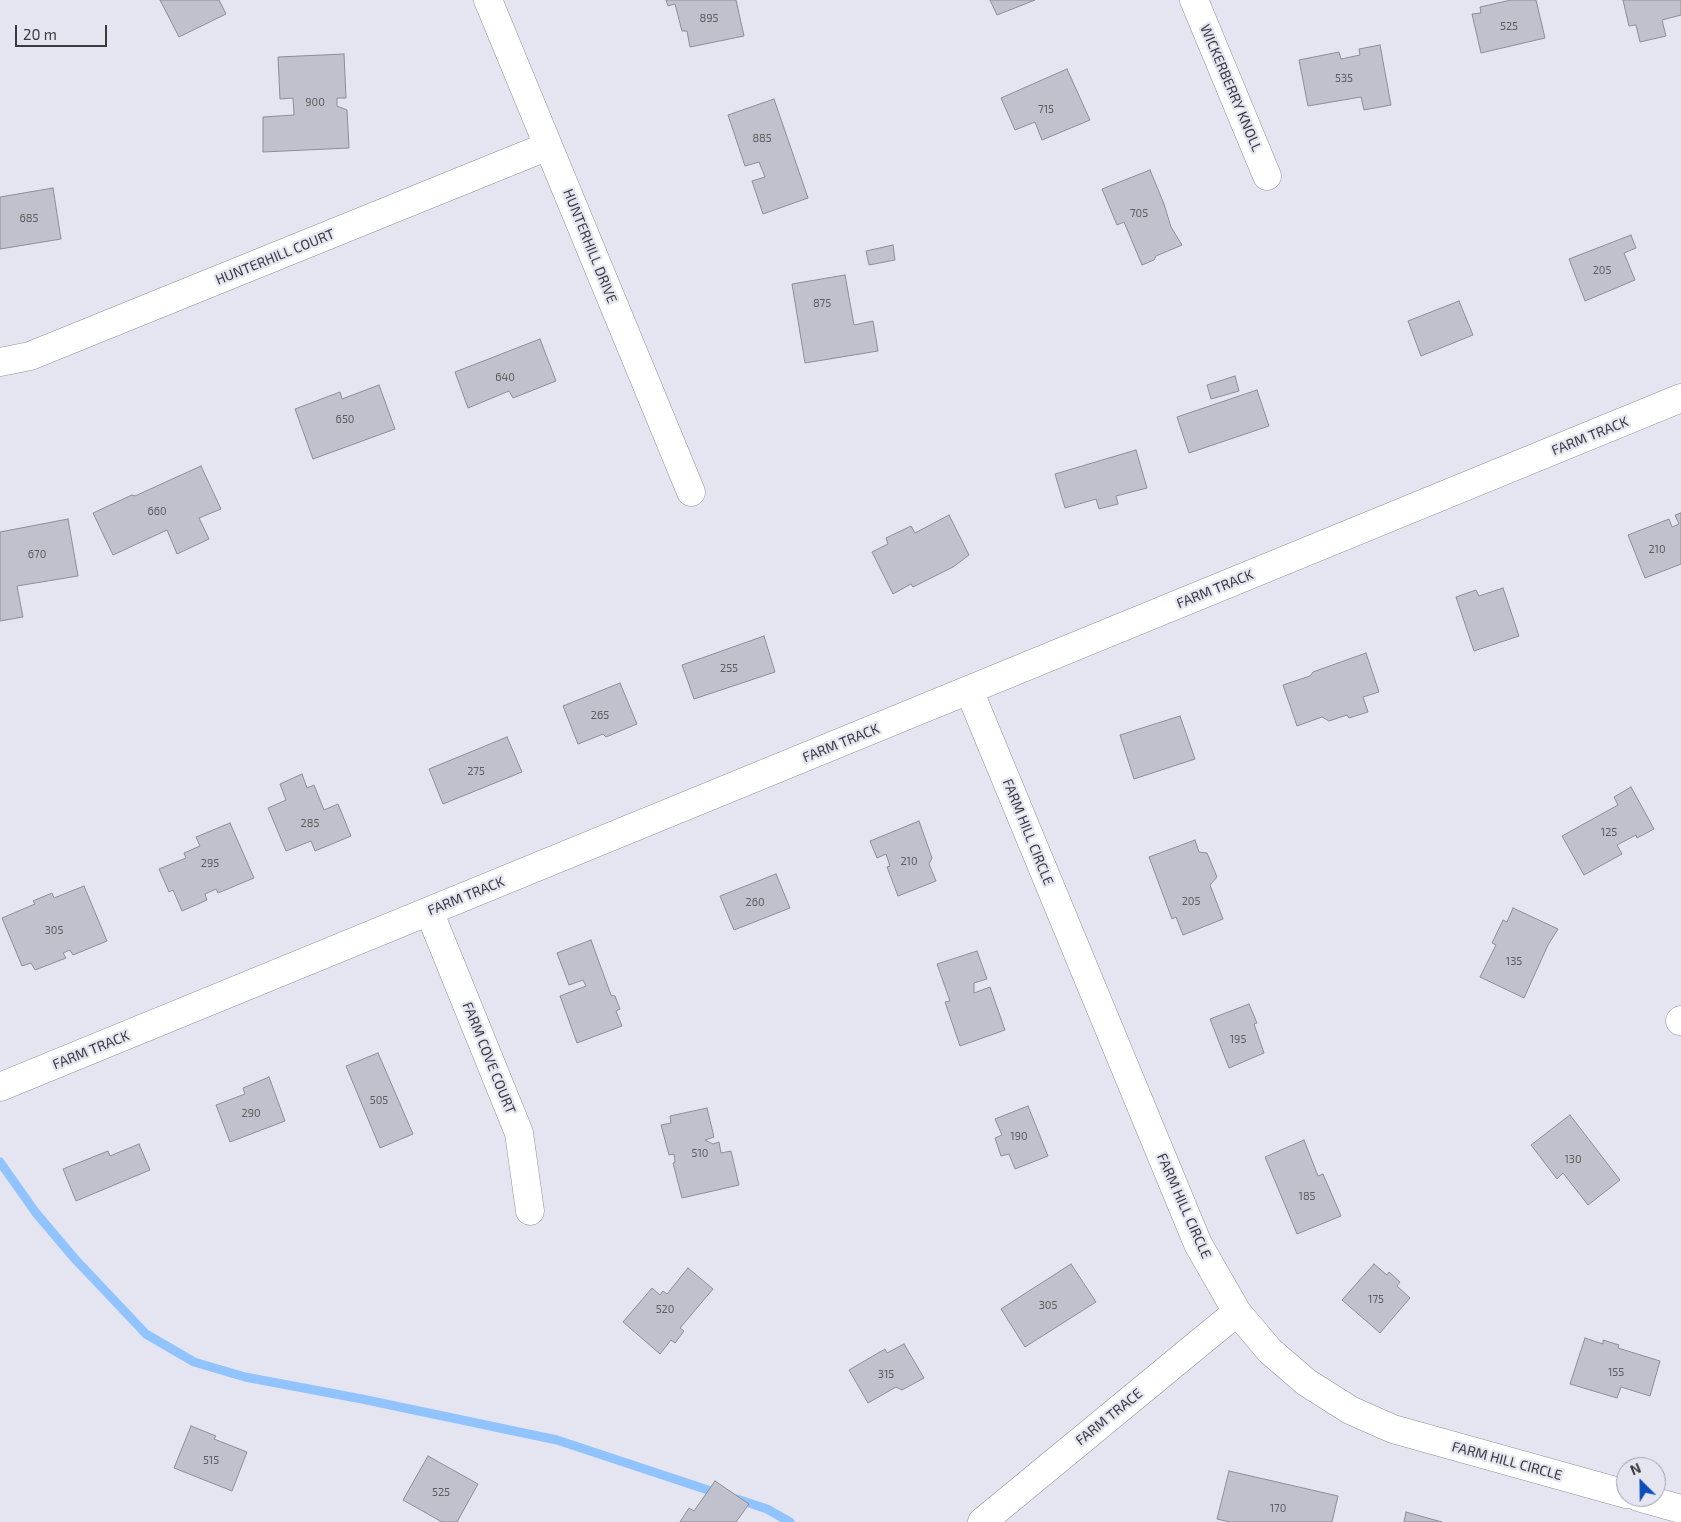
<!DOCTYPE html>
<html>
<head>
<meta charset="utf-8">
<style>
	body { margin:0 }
	#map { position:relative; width:1681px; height:1522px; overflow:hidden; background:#e4e5f1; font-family:"Exo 2",sans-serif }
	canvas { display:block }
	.north { position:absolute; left:1616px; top:1457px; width:50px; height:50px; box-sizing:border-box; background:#e4e5f1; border:1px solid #a0a1aa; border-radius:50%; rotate:337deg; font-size:14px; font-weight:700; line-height:20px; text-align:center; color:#3a3a3f }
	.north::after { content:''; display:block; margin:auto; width:18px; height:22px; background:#0c4db8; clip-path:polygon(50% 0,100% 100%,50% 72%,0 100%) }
	.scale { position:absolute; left:15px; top:25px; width:92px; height:22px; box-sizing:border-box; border:2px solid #3a3a3f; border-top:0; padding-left:6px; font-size:15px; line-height:18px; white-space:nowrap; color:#3a3a3f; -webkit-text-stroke:4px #e4e5f1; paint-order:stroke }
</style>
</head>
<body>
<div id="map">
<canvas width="1681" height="1522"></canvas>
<div class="north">N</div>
<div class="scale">20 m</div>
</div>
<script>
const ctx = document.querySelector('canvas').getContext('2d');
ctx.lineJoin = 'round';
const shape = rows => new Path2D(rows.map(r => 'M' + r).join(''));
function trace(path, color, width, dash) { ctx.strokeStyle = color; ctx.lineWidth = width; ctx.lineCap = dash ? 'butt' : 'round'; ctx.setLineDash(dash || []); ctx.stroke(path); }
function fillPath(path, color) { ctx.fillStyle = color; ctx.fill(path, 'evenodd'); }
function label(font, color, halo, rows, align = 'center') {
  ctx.font = font + ' "Exo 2",sans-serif'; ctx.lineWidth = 4.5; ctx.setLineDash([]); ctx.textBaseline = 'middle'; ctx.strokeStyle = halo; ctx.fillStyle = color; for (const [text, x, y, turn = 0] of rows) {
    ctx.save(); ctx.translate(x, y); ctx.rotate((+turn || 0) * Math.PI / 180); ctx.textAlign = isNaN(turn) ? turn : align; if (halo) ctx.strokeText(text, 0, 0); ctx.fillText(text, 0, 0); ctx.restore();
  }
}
const stream = shape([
	[0,1162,36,1213,75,1259,146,1334,194,1362,245,1377,362,1399,557,1440,720,1494],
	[737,1499,767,1509,790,1522]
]);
const building = shape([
	[160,0,219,0,226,14,179,37,160,0],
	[666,0,736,0,744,36,690,47,687,31,682,31,675,4,668,6,666,0],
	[990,0,1035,0,997,15,990,0],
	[1511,0,1536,0,1545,38,1481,53,1472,14,1481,13,1480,7,1511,0],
	[1623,0,1681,0,1681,15,1662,20,1666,36,1640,42,1636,25,1629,26,1623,0],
	[1380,45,1391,105,1364,110,1361,97,1308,106,1299,60,1339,52,1341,59,1360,55,1359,49,1380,45],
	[344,54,346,98,337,98,337,106,347,110,349,148,263,152,263,117,294,115,293,98,280,99,278,57,344,54],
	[1067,69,1090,120,1042,140,1035,122,1015,130,1001,98,1067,69],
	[774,99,808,198,763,214,752,181,765,177,759,162,745,166,728,115,774,99],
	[1150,170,1164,204,1171,227,1182,245,1156,256,1154,260,1142,265,1124,222,1117,225,1102,189,1150,170],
	[53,188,61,239,0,249,0,197,53,188],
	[1631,235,1636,248,1624,253,1635,280,1585,301,1569,259,1631,235],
	[893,245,895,260,869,265,866,251,893,245],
	[845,275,854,325,873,321,878,351,805,363,792,284,845,275],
	[1459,301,1473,335,1421,356,1408,321,1459,301],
	[540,339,556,381,513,398,509,391,468,408,455,372,540,339],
	[1235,376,1239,391,1211,399,1207,385,1235,376],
	[379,385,395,429,313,459,295,409,340,392,342,399,379,385],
	[1257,390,1269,426,1189,453,1177,417,1257,390],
	[1136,450,1147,488,1116,496,1118,504,1099,509,1096,499,1065,508,1055,474,1136,450],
	[201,466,221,509,199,518,209,539,177,554,167,530,113,555,93,513,132,495,135,496,201,466],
	[1681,513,1681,564,1645,578,1628,535,1669,519,1672,527,1679,524,1675,515,1681,513],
	[949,515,969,555,953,567,913,587,911,584,893,594,872,552,888,544,886,538,911,526,915,533,949,515],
	[68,519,78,576,17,586,23,617,0,621,0,532,68,519],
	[1503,588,1519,636,1474,651,1456,597,1476,590,1479,596,1503,588],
	[764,636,775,672,694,699,682,665,764,636],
	[1366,653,1379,692,1363,697,1368,712,1349,718,1347,715,1329,721,1322,717,1297,726,1283,685,1310,676,1313,672,1366,653],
	[620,683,637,724,606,737,603,734,578,744,563,706,620,683],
	[1180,716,1195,759,1134,779,1120,735,1180,716],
	[507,737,522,772,443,804,429,769,507,737],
	[302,774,307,788,314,785,324,810,338,804,351,836,315,851,311,841,286,851,268,808,286,800,280,784,302,774],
	[1631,787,1654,829,1637,838,1636,835,1617,845,1622,854,1584,875,1562,836,1618,805,1614,797,1631,787],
	[919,821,932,858,929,864,936,881,898,896,887,867,890,866,886,854,877,858,870,841,919,821],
	[230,823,254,878,218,893,216,889,205,894,207,900,182,911,173,890,169,892,159,869,186,858,184,853,200,846,196,837,230,823],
	[1195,840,1199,852,1207,853,1217,877,1210,885,1223,919,1183,935,1176,917,1172,919,1149,857,1195,840],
	[776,874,790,908,734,930,720,896,776,874],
	[84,886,107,941,73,955,70,950,63,953,66,958,35,970,31,963,22,966,2,918,35,904,33,901,52,893,54,898,84,886],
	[1513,908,1558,929,1548,945,1524,998,1480,977,1496,945,1492,943,1503,920,1507,922,1513,908],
	[591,940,611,995,615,996,620,1009,616,1011,622,1026,577,1043,560,996,586,986,583,980,569,985,557,953,591,940],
	[977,951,987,979,974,983,974,993,990,987,1005,1030,960,1046,945,1002,950,1001,937,964,977,951],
	[1249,1004,1257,1023,1254,1024,1264,1053,1229,1068,1210,1019,1249,1004],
	[378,1053,413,1134,380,1148,346,1066,378,1053],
	[269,1077,285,1121,230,1142,216,1105,245,1094,243,1088,269,1077],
	[1028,1106,1048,1156,1015,1169,1009,1154,1001,1156,995,1138,1002,1135,995,1119,1028,1106],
	[707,1108,714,1137,705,1140,713,1144,719,1142,721,1153,731,1151,739,1185,682,1198,673,1163,675,1162,674,1154,669,1155,661,1125,671,1123,670,1116,707,1108],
	[1570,1115,1620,1180,1588,1205,1563,1173,1557,1179,1531,1145,1570,1115],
	[1304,1140,1318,1176,1323,1174,1341,1216,1297,1234,1265,1157,1304,1140],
	[139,1144,150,1170,76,1201,63,1169,108,1151,110,1156,139,1144],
	[1071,1264,1096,1302,1025,1347,1001,1309,1071,1264],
	[1374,1264,1387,1275,1389,1272,1400,1282,1397,1286,1410,1298,1380,1333,1342,1300,1374,1264],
	[688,1268,713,1289,680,1328,684,1331,675,1343,671,1340,660,1354,623,1322,652,1288,660,1295,663,1291,667,1294,688,1268],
	[1585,1338,1603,1344,1603,1340,1619,1345,1618,1348,1660,1361,1650,1396,1621,1387,1617,1398,1570,1384,1585,1338],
	[904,1344,924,1378,902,1390,896,1387,868,1403,849,1370,885,1349,887,1353,904,1344],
	[191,1426,216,1436,214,1439,247,1452,232,1491,174,1468,191,1426],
	[428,1456,478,1484,457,1522,442,1522,403,1500,428,1456],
	[1229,1471,1338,1496,1332,1522,1230,1522,1217,1519,1229,1471],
	[715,1481,749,1504,736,1522,680,1522,689,1508,694,1511,715,1481],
	[1406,1512,1442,1522,1404,1522,1406,1512]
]);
const minor = shape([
	[488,0,691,492],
	[1194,0,1267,176],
	[0,362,30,356,548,146],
	[969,690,1198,1244,1237,1312,1270,1351,1306,1382,1350,1410,1393,1429,1626,1494],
	[429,911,519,1133,530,1211],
	[1680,1021,1681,1020],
	[0,1087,1681,398],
	[1638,1497,1681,1509],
	[982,1522,1237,1312]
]);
const numberNames = [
	["895",709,18],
	["525",1509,26],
	["535",1344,78],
	["900",315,102],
	["715",1046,109],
	["885",762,138],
	["705",1139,213],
	["685",29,218],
	["205",1602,270],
	["875",822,303],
	["640",505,377],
	["650",345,419],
	["660",157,511],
	["210",1657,549],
	["670",37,554],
	["255",729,668],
	["265",600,715],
	["275",476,771],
	["285",310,823],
	["125",1609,832],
	["210",909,861],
	["295",210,863],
	["205",1191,901],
	["260",755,902],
	["305",54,930],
	["135",1514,961],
	["195",1238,1039],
	["505",379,1100],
	["290",251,1113],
	["190",1019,1136],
	["510",700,1153],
	["130",1573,1159],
	["185",1307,1196],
	["175",1376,1299],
	["305",1048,1305],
	["520",665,1309],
	["155",1616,1372],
	["315",886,1374],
	["515",211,1460],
	["525",441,1492],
	["170",1278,1508]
];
const streetNames = [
	["WICKERBERRY KNOLL",1231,88,67],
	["HUNTERHILL DRIVE",590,246,68],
	["HUNTERHILL COURT",275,257,-22],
	["FARM TRACK",1590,436,-22],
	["FARM TRACK",1215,589,-22],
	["FARM TRACK",841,743,-22],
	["FARM HILL CIRCLE",1028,832,68],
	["FARM TRACK",466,896,-22],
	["FARM TRACK",91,1050,-22],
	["FARM COVE COURT",489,1058,68],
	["FARM HILL CIRCLE",1184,1206,66],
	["FARM TRACE",1109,1417,-39],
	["FARM HILL CIRCLE",1507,1461,15]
];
trace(stream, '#91c4fe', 9);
fillPath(building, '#c0c1cc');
trace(building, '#8c8d98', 1);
trace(minor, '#8f909b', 29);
trace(minor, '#fff', 28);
label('11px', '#5c5c62', null, numberNames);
label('14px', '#3a3a3f', '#e4e5f1', streetNames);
</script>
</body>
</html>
